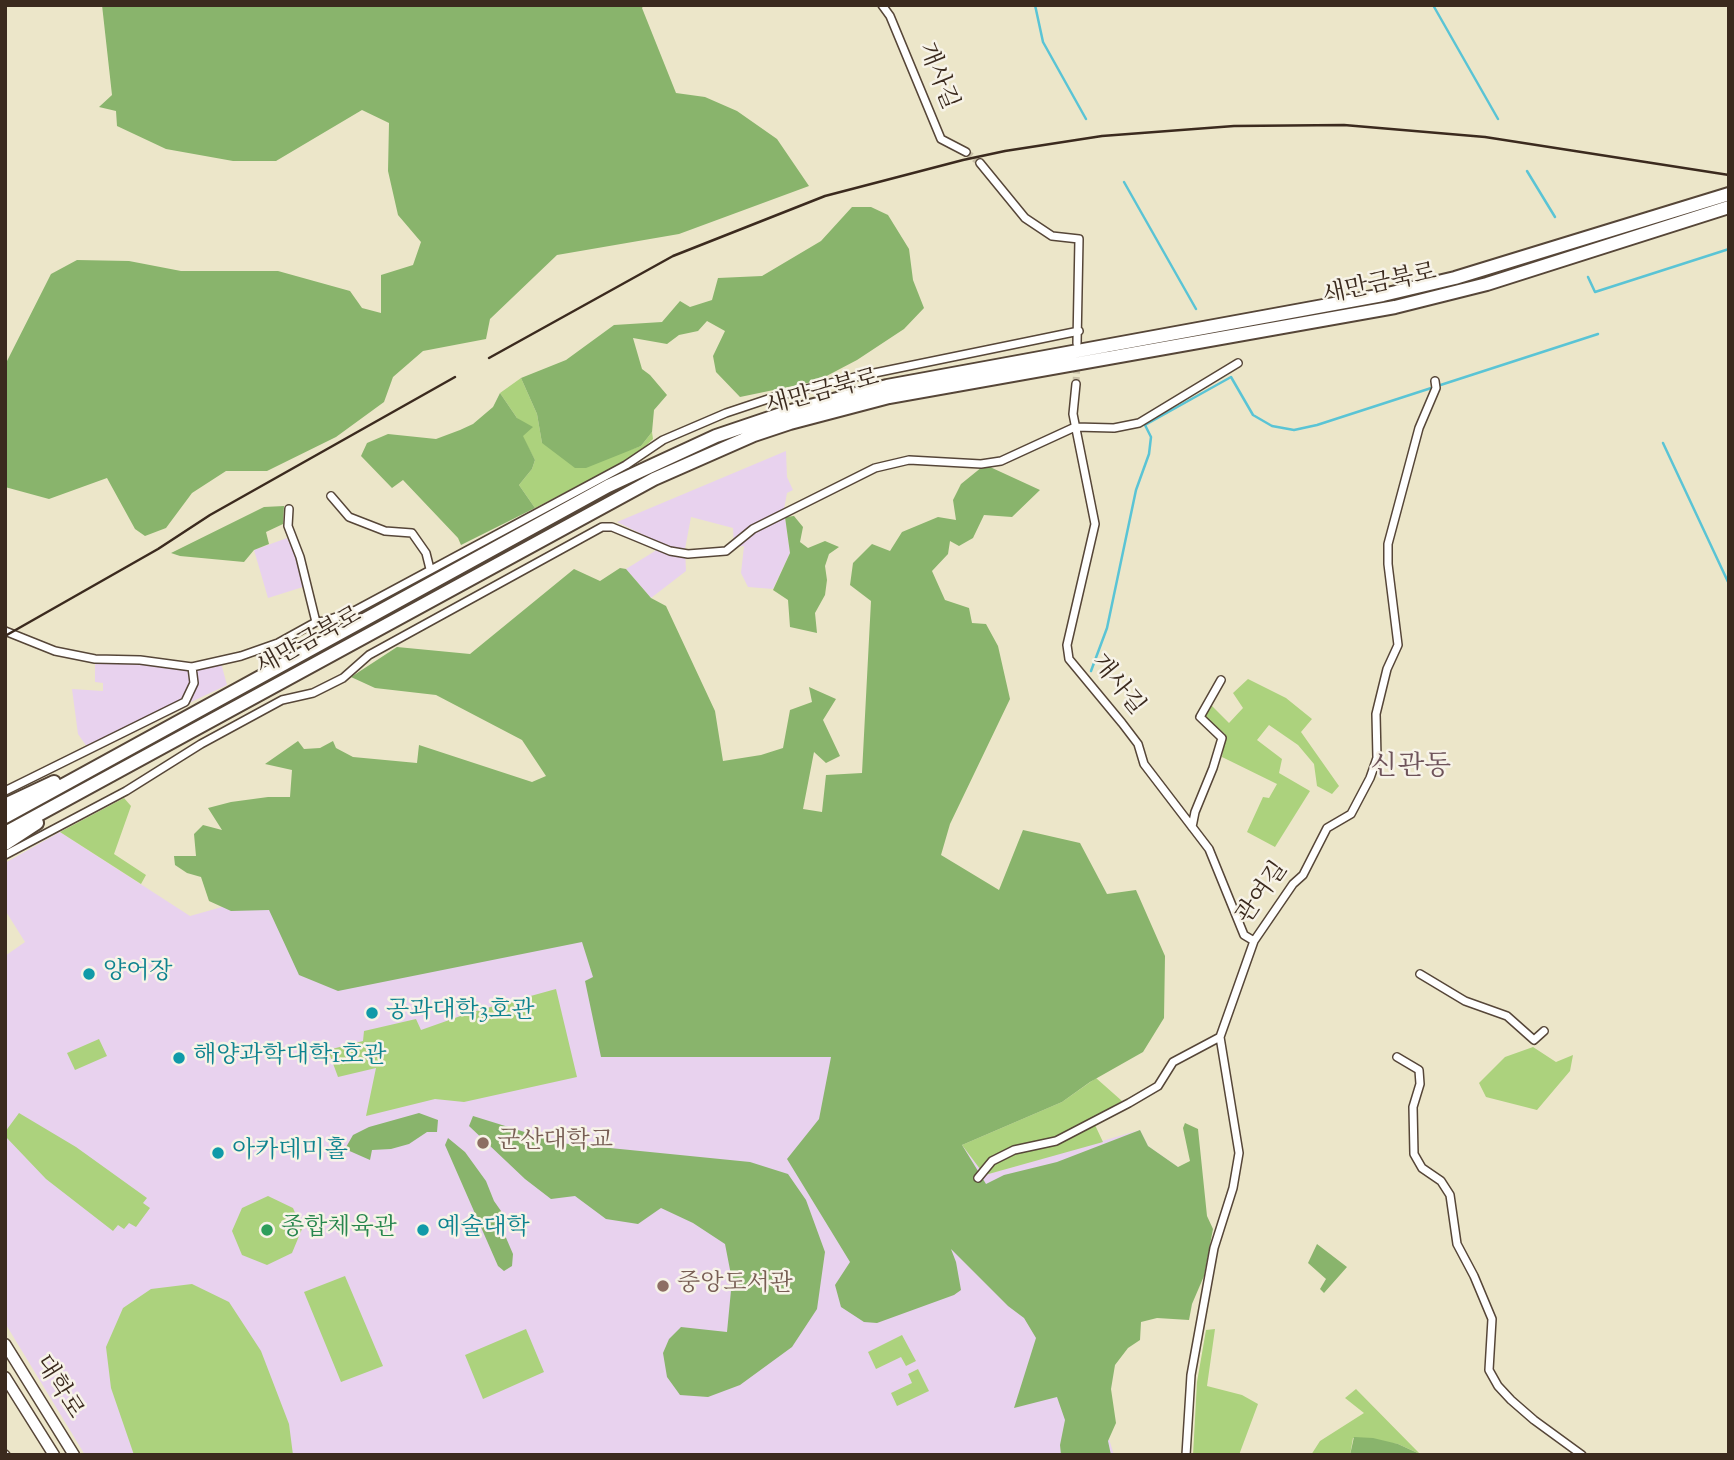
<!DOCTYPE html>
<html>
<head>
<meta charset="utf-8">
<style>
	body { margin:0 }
	#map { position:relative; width:1734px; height:1460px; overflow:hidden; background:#ece6c9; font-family:"Sorts Mill Goudy",serif }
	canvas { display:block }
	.frame { position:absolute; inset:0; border:7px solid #3b2a1e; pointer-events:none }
</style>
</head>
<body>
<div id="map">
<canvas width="1734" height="1460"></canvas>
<div class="frame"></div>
</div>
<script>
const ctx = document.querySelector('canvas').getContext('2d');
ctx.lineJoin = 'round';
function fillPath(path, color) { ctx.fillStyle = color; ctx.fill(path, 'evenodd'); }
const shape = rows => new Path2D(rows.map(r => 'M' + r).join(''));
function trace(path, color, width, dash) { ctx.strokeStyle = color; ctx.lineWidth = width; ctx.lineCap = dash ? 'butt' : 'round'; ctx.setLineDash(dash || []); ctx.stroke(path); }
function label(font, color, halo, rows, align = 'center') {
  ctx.font = font + ' "Sorts Mill Goudy","Noto Serif KR",serif'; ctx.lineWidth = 5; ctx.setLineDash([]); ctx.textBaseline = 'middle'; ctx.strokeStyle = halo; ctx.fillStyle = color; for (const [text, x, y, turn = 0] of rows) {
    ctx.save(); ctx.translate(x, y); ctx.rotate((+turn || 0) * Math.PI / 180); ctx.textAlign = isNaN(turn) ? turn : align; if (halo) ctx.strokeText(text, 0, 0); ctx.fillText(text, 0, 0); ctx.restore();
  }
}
const built = shape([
	[786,451,787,477,793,490,787,493,784,509,790,553,773,589,748,587,741,573,744,546,734,547,733,528,691,517,685,549,686,571,651,598,626,569,655,551,658,542,617,522],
	[287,538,297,558,303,587,268,598,254,550],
	[95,662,140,664,187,670,221,663,227,685,189,703,176,704,87,747,78,734,72,689,103,691,103,683,95,682],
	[60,832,190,916,279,891,651,891,962,1145,985,1175,1140,1130,1148,1146,1178,1167,1123,1311,1105,1426,1114,1455,85,1455,5,1323,5,956,25,942,5,910,5,863]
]);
const green = shape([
	[521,378,537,414,542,443,621,453,641,446,652,432,653,439,635,456,535,508,519,485,532,469,535,460,522,436,517,418,500,393],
	[1248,679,1286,698,1312,719,1301,732,1339,786,1332,794,1317,786,1314,764,1298,745,1269,725,1257,740,1282,759,1279,773,1310,791,1275,847,1247,832,1263,797,1269,798,1277,784,1222,757,1225,734,1203,716,1211,705,1229,723,1243,708,1233,693],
	[124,798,131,806,114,854,146,875,141,884,60,832],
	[556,989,577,1077,464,1102,435,1099,366,1116,376,1068,338,1077,328,1050,363,1041,364,1031,416,1019,421,1030,469,1013],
	[99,1039,107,1056,75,1070,67,1053],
	[1533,1047,1556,1062,1573,1055,1570,1071,1537,1110,1486,1097,1479,1083,1505,1057],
	[1096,1078,1122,1101,1078,1128,1050,1140,1017,1146,993,1155,980,1169,962,1145,1062,1102],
	[19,1113,76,1147,147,1198,143,1203,150,1208,136,1227,129,1223,124,1229,118,1225,113,1231,46,1179,5,1136,5,1132],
	[1095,1125,1103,1142,985,1175,997,1161,1015,1153,1045,1147],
	[268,1196,293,1208,302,1229,292,1253,267,1265,242,1255,232,1231,242,1208],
	[345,1276,383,1366,341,1382,304,1292],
	[192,1284,229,1302,261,1351,289,1424,293,1455,134,1455,111,1388,106,1347,123,1308,151,1289],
	[526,1329,544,1372,483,1399,465,1355],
	[1215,1329,1207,1386,1242,1395,1258,1404,1239,1455,1193,1455,1197,1382,1206,1330],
	[902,1335,916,1361,906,1366,901,1357,876,1369,868,1352],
	[918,1369,929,1391,897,1406,891,1393,912,1383,908,1374],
	[1356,1389,1420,1454,1398,1444,1353,1438,1350,1455,1311,1455,1320,1441,1364,1413,1345,1398]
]);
const forest = shape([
	[102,5,644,5,642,8,676,93,705,97,737,111,777,139,809,186,679,234,557,255,490,319,486,339,423,351,393,377,384,402,336,437,267,471,226,471,192,493,166,528,145,536,135,529,107,478,49,499,5,487,5,365,51,274,77,260,129,261,181,271,278,271,350,291,362,308,381,313,381,275,413,265,421,242,398,215,388,171,389,123,362,110,276,161,233,161,166,149,117,126,116,111,99,107,112,95],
	[852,207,871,207,888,215,909,249,913,280,924,308,904,329,857,360,817,381,740,397,716,372,713,356,725,331,707,321,698,331,679,335,667,344,633,338,642,369,650,375,667,395,654,410,652,432,641,446,586,468,575,468,542,443,537,414,521,378,566,360,614,325,662,322,680,301,690,307,712,300,718,278,762,276,821,241],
	[500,393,517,418,533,427,523,436,535,460,532,469,519,485,535,508,461,545,458,538,403,480,392,488,361,456,367,443,388,434,436,439,460,430,473,424,493,407],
	[982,467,990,467,1040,490,1012,517,984,515,973,538,959,546,950,541,948,554,932,571,945,600,969,608,972,623,986,624,998,646,1010,699,950,824,941,855,999,890,1023,830,1080,843,1107,894,1136,890,1165,956,1164,1018,1143,1052,1090,1082,1062,1102,962,1145,986,1184,1004,1175,1057,1162,1140,1130,1148,1146,1178,1167,1190,1161,1183,1128,1185,1123,1198,1129,1207,1216,1213,1229,1204,1276,1192,1304,1189,1320,1157,1318,1141,1322,1140,1340,1128,1348,1115,1365,1111,1389,1116,1423,1108,1441,1111,1455,1061,1455,1060,1445,1065,1420,1057,1397,1014,1408,1036,1338,1024,1318,1008,1306,951,1249,956,1262,961,1290,954,1295,877,1323,864,1322,841,1307,835,1285,850,1262,787,1159,819,1119,831,1057,601,1057,585,981,593,977,582,942,338,991,299,975,269,910,231,911,209,901,201,877,187,873,175,865,174,856,196,856,194,834,203,825,222,830,208,808,231,802,268,797,290,797,292,770,265,764,298,741,304,749,320,748,333,741,336,748,353,757,417,763,419,745,532,782,546,776,522,740,436,695,375,688,351,677,397,647,470,654,574,569,600,581,620,568,626,569,651,598,666,606,715,711,723,761,761,755,783,748,790,710,812,702,809,687,836,699,823,720,840,756,826,763,814,752,803,809,822,812,826,775,862,773,871,601,850,585,853,563,872,544,890,551,902,532,938,517,956,520,953,500,961,484],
	[284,506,283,524,266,532,269,544,254,550,244,562,180,556,171,553,264,507],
	[794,516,803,527,800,542,808,548,825,541,839,547,829,554,825,566,827,580,825,595,815,613,817,633,790,627,788,600,773,590,790,553,785,517],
	[419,1113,438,1120,437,1132,427,1132,409,1144,391,1149,372,1150,370,1160,345,1149,353,1135,369,1127],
	[473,1116,560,1143,750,1162,788,1174,806,1200,825,1252,817,1309,792,1347,740,1385,708,1397,680,1395,667,1377,663,1353,669,1339,681,1327,727,1332,732,1280,725,1244,693,1223,661,1208,638,1224,606,1219,575,1196,551,1199,525,1179,469,1126],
	[448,1138,465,1152,486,1181,494,1201,501,1211,504,1233,513,1254,512,1266,504,1271,498,1266,445,1145],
	[1317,1244,1347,1267,1324,1293,1320,1289,1326,1279,1308,1263],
	[1354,1437,1373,1438,1398,1444,1422,1455,1350,1455]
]);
const stream = shape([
	[1035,5,1043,42,1086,119],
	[1433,5,1498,119],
	[1527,171,1555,217],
	[1124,182,1196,309],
	[1588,277,1595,292,1729,249],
	[1663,443,1729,584],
	[1091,671,1107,628,1136,490,1149,454,1151,437,1145,425,1231,377,1253,415,1272,426,1294,430,1317,425,1598,334]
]);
const streetTunnel = shape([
	[966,152,980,163],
	[1076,384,1077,362]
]);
const street = shape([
	[882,5,890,16,941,139,966,152],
	[980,163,1025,218,1052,236,1079,239,1077,343],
	[1076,384,1073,414,1095,524,1067,645,1069,659,1122,723,1138,744,1144,764,1209,849,1244,935,1254,941],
	[331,496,349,517,385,531,412,533,426,553,430,569],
	[289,509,288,526,300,557,316,622],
	[5,631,55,651,95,659,140,660,192,667,241,656,278,643,316,622,325,621,356,610,626,465,663,440,726,413,774,397,855,377,1079,331],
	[5,791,185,702,194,683,192,667],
	[1192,827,1195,812,1213,768,1222,738,1200,717,1221,680],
	[5,855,126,791,201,744,282,700,313,693,343,678,369,655,602,527,612,527,670,551,688,554,726,551,753,529,875,468,909,460,981,464,1001,461,1075,427,1114,428,1139,423,1238,363],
	[1420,974,1465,1001,1507,1016,1534,1040,1544,1031],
	[1397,1057,1419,1070,1420,1084,1413,1107,1414,1154,1422,1168,1441,1181,1450,1195,1457,1244,1474,1276,1492,1319,1489,1370,1498,1386,1511,1400,1534,1420,1582,1455],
	[978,1178,992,1161,1014,1150,1056,1141,1129,1103,1158,1086,1173,1062,1220,1037],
	[5,1454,6,1455],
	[1186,1455,1191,1375,1214,1248,1233,1188,1239,1153,1220,1037,1254,941,1293,884,1303,875,1327,828,1351,814,1370,778,1377,758,1376,714,1387,669,1398,645,1388,564,1388,544,1419,428,1436,388,1435,381]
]);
const secondary = shape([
	[5,1344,74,1455],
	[5,1377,54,1455]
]);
const highway = shape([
	[5,805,54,782],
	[5,817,608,486,716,436,787,412,887,386,1383,295,1455,278,1729,194],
	[5,833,654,479,754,435,790,423,889,397,1395,307,1487,284,1729,207],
	[5,844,37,823]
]);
const rail = shape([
	[489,358,673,256,825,196,963,160,1005,151,1102,136,1234,126,1344,125,1485,137,1729,175],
	[5,636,158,549,210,515,455,377]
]);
const markers = [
	[89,974,7,"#0f9aa8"],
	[372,1013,7,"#0f9aa8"],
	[179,1058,7,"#0f9aa8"],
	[483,1143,7,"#8d6e63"],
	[218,1153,7,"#0f9aa8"],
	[267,1230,7,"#2e9e5b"],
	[423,1230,7,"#0f9aa8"],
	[663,1286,7,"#8d6e63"]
];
const streetNames = [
	["개사길",936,77,68],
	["새만금북로",1380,286,-12],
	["새만금북로",823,394,-15],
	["새만금북로",310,643,-29],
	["개사길",1116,686,51],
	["관여길",1264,894,-55],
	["대학로",57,1388,58]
];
const cultureNames = [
	["양어장",103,974],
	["공과대학3호관",386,1013],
	["해양과학대학1호관",193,1058],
	["아카데미홀",232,1153],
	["예술대학",437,1230]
];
const educationNames = [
	["군산대학교",497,1143],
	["중앙도서관",677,1286]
];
const leisureNames = [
	["종합체육관",281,1230]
];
const quarterNames = [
	["신관동",1411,769]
];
fillPath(built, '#e8d2ee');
fillPath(green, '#acd27d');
fillPath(forest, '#89b46c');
trace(stream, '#5ac4d5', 2.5);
trace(streetTunnel, '#c9c0a7', 7, [7, 3.5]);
trace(street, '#564638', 10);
trace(secondary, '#564638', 13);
trace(highway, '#564638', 16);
trace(street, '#fff', 7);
trace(secondary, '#fff', 10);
trace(highway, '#fff', 12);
trace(rail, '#3b2a1e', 2.5);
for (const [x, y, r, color] of markers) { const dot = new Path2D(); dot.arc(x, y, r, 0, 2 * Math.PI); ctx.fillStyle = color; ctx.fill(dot); trace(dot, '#f7f3e8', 2.5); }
label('24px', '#3b2a1e', '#f7f3e8', streetNames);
label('24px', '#0d838f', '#f7f3e8', cultureNames, 'left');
label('24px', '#785e54', '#f7f3e8', educationNames, 'left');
label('24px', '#27864d', '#f7f3e8', leisureNames, 'left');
label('28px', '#6e535a', '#f7f3e8', quarterNames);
</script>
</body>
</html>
